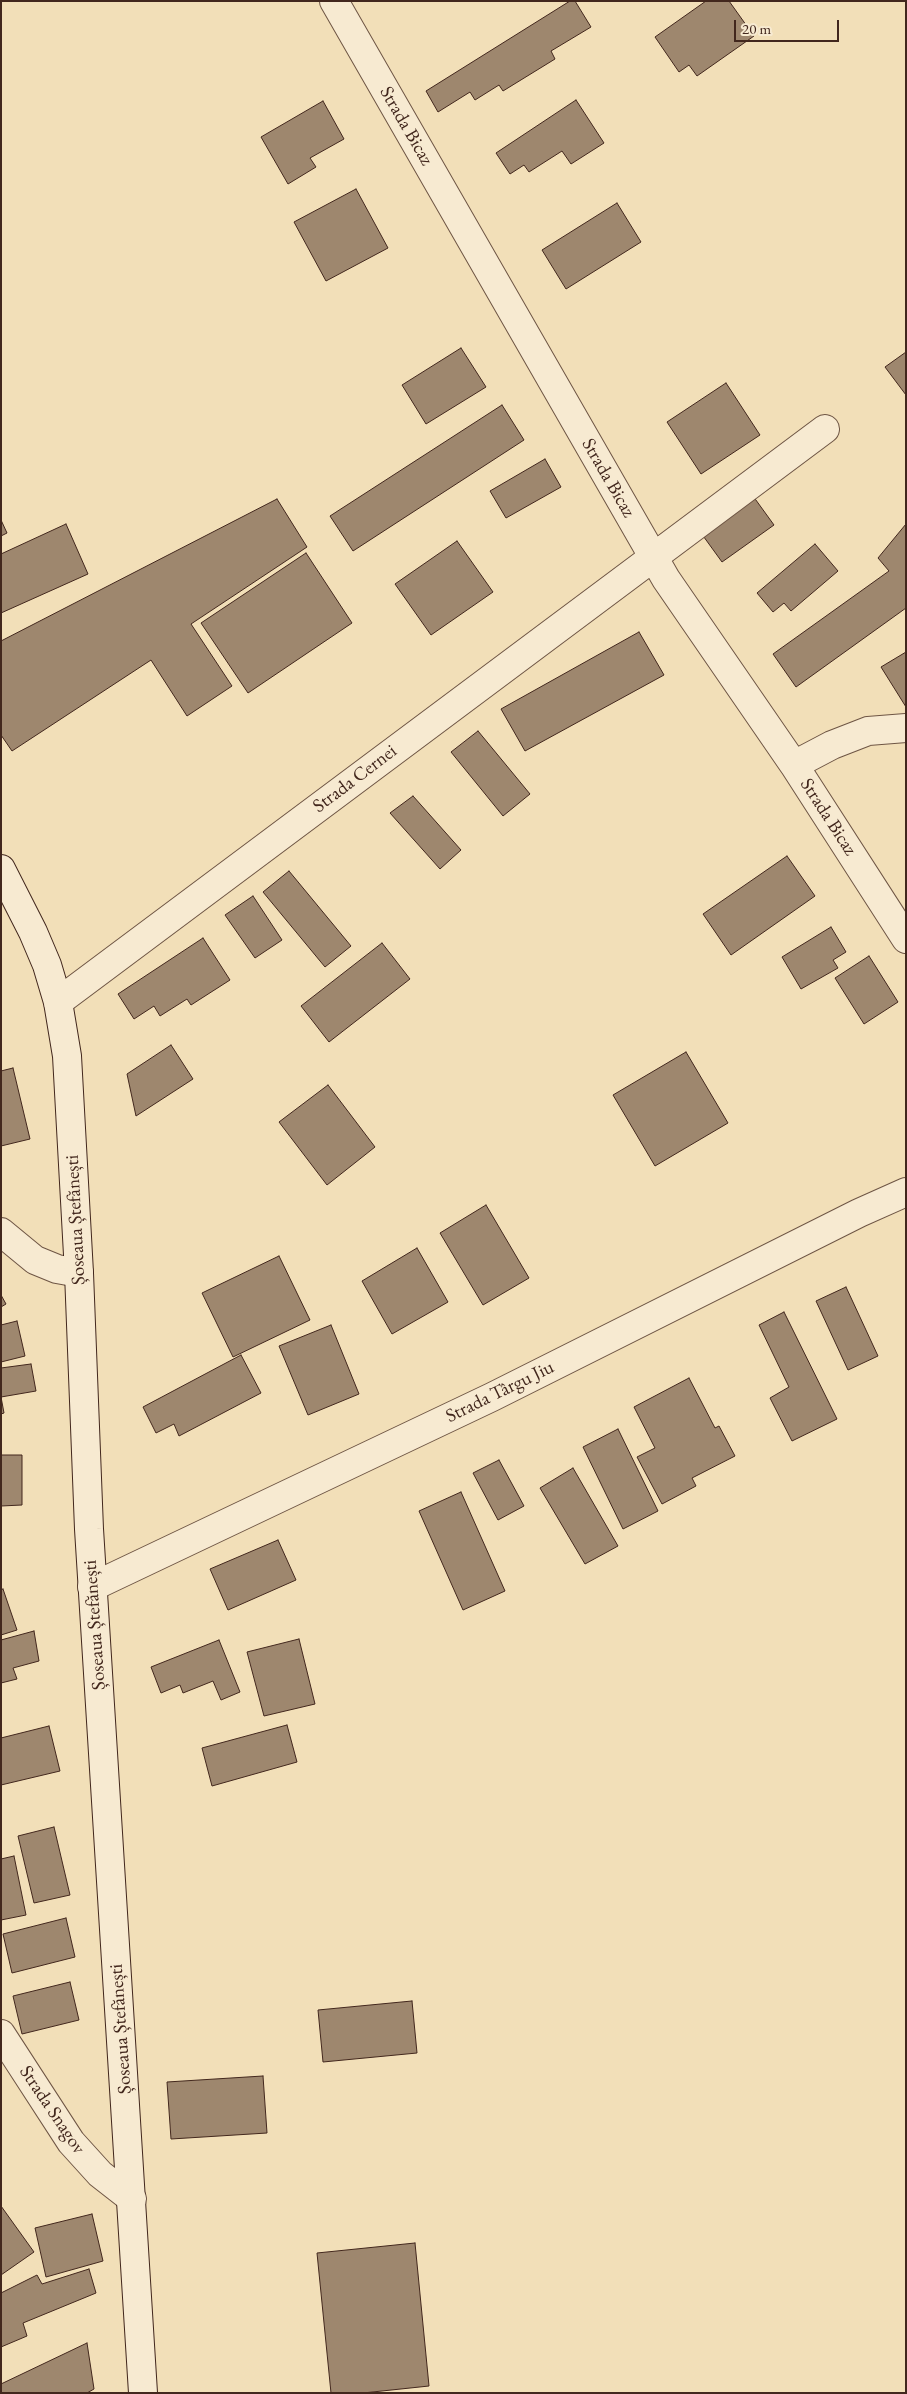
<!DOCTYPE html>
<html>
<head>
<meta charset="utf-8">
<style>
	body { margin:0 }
	#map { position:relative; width:907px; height:2394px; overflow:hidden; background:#f2dfb8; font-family:"EB Garamond",serif }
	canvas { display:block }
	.frame { position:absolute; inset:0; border:2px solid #42271d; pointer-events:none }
	.scale { position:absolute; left:734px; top:20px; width:105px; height:22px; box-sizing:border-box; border:2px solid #42271d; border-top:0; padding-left:6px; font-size:15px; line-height:18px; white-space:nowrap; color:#42271d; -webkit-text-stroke:4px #f7ead1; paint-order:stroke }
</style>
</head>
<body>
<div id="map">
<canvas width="907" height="2394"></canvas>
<div class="frame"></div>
<div class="scale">20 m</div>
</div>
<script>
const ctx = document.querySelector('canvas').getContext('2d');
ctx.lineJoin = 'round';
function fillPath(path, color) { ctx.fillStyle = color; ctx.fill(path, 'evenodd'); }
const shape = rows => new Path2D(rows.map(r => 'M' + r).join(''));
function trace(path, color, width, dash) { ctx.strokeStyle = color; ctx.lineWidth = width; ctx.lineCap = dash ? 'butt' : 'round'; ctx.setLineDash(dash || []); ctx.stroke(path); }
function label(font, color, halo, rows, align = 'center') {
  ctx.font = font + ' "EB Garamond",serif'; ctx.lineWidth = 4; ctx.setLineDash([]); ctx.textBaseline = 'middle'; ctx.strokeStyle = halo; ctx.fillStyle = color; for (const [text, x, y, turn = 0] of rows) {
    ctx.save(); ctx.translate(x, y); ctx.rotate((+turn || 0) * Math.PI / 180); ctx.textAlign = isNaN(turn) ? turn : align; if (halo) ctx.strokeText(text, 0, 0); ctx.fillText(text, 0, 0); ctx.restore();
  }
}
const building = shape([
	[570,1,575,1,591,27,551,51,555,59,503,91,499,85,475,100,470,92,438,112,426,91,570,1],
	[706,1,729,1,754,36,697,76,689,65,679,72,655,37,706,1],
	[576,100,604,143,571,164,562,151,529,172,524,165,510,174,496,153,576,100],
	[323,101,344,139,310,158,316,167,288,184,261,137,323,101],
	[356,189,388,248,326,281,294,222,356,189],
	[617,203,641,242,566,289,542,250,617,203],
	[461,348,486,387,426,424,402,385,461,348],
	[906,352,906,395,885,367,906,352],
	[726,383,760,435,701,474,667,422,726,383],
	[502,405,524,440,353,551,330,516,502,405],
	[545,459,561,487,506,518,490,491,545,459],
	[753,496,774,525,722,562,701,533,753,496],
	[277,499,307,547,191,624,232,686,187,716,151,660,12,751,1,735,1,641,277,499],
	[1,520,7,533,1,536,1,520],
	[66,524,88,574,1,613,1,554,66,524],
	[906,524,906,608,796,687,773,654,889,571,878,558,906,524],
	[457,541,493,592,431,635,395,584,457,541],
	[815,544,838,571,791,611,784,603,773,612,757,593,815,544],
	[306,553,352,623,248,693,201,623,306,553],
	[639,632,664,675,525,751,501,709,639,632],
	[906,652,906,707,881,667,906,652],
	[478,731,530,794,503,816,451,752,478,731],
	[413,796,461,850,440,869,390,813,413,796],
	[787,856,815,896,731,955,703,914,787,856],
	[289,871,351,946,325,967,263,892,289,871],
	[253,896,282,940,255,958,225,915,253,896],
	[831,927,846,952,833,960,838,968,801,989,782,957,831,927],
	[203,938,230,980,191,1005,187,999,160,1016,154,1006,134,1019,118,994,203,938],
	[382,943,410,979,329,1042,301,1006,382,943],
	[869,956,898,1002,864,1024,835,978,869,956],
	[171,1045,193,1079,136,1116,127,1074,171,1045],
	[686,1052,728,1123,655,1166,613,1095,686,1052],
	[13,1068,30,1139,1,1146,1,1071,13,1068],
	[328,1085,375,1147,327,1185,279,1122,328,1085],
	[486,1205,529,1278,483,1305,440,1233,486,1205],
	[417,1248,448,1302,392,1334,362,1281,417,1248],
	[279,1256,310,1320,233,1357,202,1293,279,1256],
	[846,1287,878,1356,848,1370,816,1301,846,1287],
	[1,1295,6,1304,1,1307,1,1295],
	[784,1312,837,1419,792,1441,770,1398,789,1387,759,1325,784,1312],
	[17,1321,25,1356,1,1362,1,1325,17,1321],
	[331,1325,359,1394,308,1415,279,1346,331,1325],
	[241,1355,261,1393,179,1436,174,1424,156,1433,143,1407,241,1355],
	[31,1364,36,1391,1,1397,4,1413,1,1414,1,1368,31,1364],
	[689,1378,715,1428,719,1426,735,1456,692,1478,696,1486,662,1504,637,1457,655,1448,634,1407,689,1378],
	[618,1429,658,1511,623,1529,583,1447,618,1429],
	[1,1455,22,1455,22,1505,1,1506,1,1455],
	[499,1460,524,1506,498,1520,473,1473,499,1460],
	[573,1468,618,1546,585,1564,540,1488,573,1468],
	[461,1492,505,1591,463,1610,419,1511,461,1492],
	[278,1540,296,1580,228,1610,210,1569,278,1540],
	[3,1589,17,1630,1,1635,1,1590,3,1589],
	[34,1631,39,1661,13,1668,17,1679,1,1683,1,1640,34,1631],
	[299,1639,315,1704,264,1716,247,1652,299,1639],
	[219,1640,240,1692,221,1700,213,1681,183,1693,180,1685,161,1693,151,1667,219,1640],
	[287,1725,297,1762,212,1786,202,1748,287,1725],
	[49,1726,60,1771,1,1785,1,1738,49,1726],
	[54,1827,70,1895,34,1903,18,1836,54,1827],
	[14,1856,26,1915,1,1920,1,1859,14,1856],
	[66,1918,75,1957,12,1973,3,1934,66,1918],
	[70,1982,79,2020,22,2034,13,1996,70,1982],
	[412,2001,417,2053,323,2062,318,2010,412,2001],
	[263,2076,267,2133,171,2139,167,2082,263,2076],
	[1,2206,34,2252,1,2275,1,2206],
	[92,2214,103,2261,46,2277,35,2228,92,2214],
	[415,2243,429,2386,363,2393,331,2393,317,2253,415,2243],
	[89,2269,96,2293,23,2323,27,2336,1,2347,1,2293,37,2275,42,2284,89,2269],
	[87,2343,94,2389,87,2393,1,2393,1,2384,87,2343]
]);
const minor = shape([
	[334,1,666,579,794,765,906,939],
	[794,765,832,745,868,731,906,728],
	[58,1002,825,429],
	[1,1232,35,1260,57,1269,79,1273],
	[92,1587,492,1397,859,1213,906,1192],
	[1,2034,71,2142,100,2174,132,2199]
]);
const secondary = shape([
	[1,869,33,932,47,965,58,1002,67,1056,79,1273,89,1529,143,2393]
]);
const streetNames = [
	["Strada Bicaz",406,126,60],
	["Strada Bicaz",608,478,60],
	["Strada Cernei",355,779,-37],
	["Strada Bicaz",828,817,57],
	["Șoseaua Ștefănești",76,1220,-93],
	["Strada Târgu Jiu",500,1392,-26],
	["Șoseaua Ștefănești",95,1625,-94],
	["Șoseaua Ștefănești",121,2029,-94],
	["Strada Snagov",52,2110,56]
];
fillPath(building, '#9e876e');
trace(building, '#42271d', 1);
trace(minor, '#6e5544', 30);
trace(secondary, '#42271d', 30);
trace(minor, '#f7ead1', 28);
trace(secondary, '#f7ead1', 28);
label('19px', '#42271d', '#f7ead1', streetNames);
</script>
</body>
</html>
